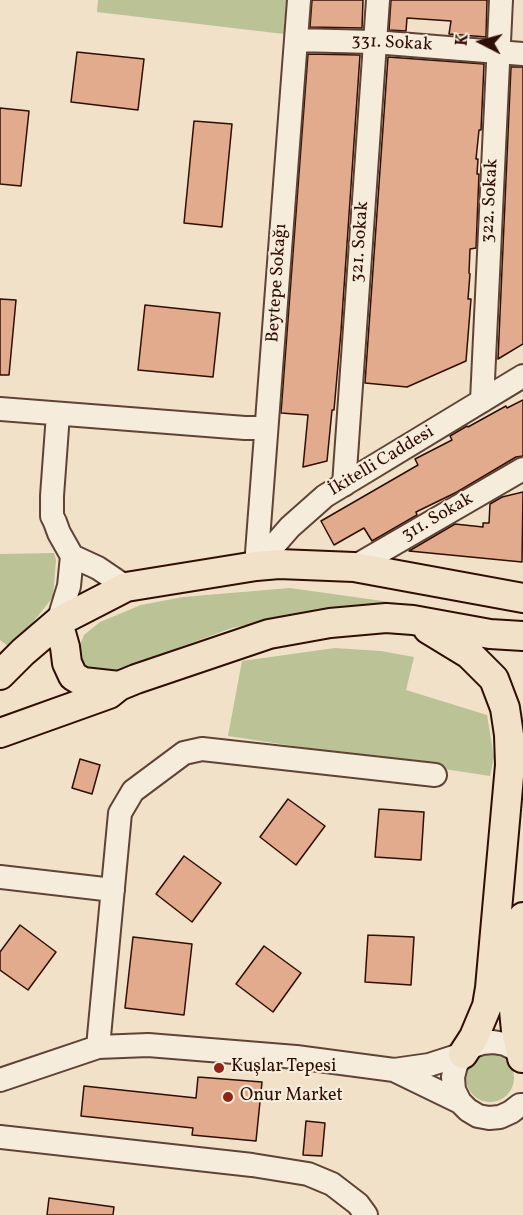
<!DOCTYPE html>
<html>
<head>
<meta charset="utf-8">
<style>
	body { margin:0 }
	#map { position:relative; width:523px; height:1215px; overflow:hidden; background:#f0e1c8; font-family:Vollkorn,serif }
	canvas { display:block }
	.north { position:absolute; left:451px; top:12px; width:60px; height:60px; -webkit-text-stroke:4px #f5ecdb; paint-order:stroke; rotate:276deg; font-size:16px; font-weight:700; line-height:24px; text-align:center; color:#2f0e03 }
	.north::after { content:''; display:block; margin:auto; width:21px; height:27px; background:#2f0e03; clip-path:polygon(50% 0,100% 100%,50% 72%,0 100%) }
</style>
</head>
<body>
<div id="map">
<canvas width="523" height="1215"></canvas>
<div class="north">K</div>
</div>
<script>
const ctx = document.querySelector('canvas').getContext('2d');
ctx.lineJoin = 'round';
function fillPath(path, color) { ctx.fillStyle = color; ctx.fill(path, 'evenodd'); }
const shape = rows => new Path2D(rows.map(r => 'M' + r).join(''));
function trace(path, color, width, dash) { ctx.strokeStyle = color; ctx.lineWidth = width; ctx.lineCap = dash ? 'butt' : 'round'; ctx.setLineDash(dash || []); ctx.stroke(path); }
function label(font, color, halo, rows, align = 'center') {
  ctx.font = font + ' Vollkorn,serif'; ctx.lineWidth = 4.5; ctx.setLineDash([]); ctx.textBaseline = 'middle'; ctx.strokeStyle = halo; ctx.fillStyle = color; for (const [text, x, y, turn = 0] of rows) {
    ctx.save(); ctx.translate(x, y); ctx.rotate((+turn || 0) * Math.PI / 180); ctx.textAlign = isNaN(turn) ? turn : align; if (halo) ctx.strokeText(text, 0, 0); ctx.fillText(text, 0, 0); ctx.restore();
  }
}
const green = shape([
	[98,0,286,0,284,34,97,12],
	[54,553,56,560,53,597,12,649,0,640,0,554],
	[290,588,397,603,309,612,232,628,107,674,87,671,79,662,78,650,84,635,100,622,141,605,183,597],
	[335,648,381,651,414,657,406,690,487,715,494,757,490,776,228,736,242,661],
	'466 1078a24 24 0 1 1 48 0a24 24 0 1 1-48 0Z'
]);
const building = shape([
	[312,0,363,0,362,28,310,27,312,0],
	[391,0,487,0,486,37,449,34,451,21,407,18,406,31,389,30,391,0],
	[77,52,144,59,138,110,71,102,77,52],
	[308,54,360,55,341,331,334,410,332,410,327,461,303,467,308,415,281,413,308,54],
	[388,57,484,64,481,130,479,130,476,159,478,159,477,174,479,174,476,248,470,249,469,273,470,274,468,299,471,299,466,361,407,387,365,383,388,57],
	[511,67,523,67,523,344,498,359,511,67],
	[0,108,29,111,21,186,0,184,0,108],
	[194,121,232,124,222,227,184,223,194,121],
	[0,299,16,300,9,375,0,375,0,299],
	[145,305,220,313,213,377,138,370,145,305],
	[523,400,523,456,516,457,457,492,416,512,417,515,372,541,364,528,334,545,321,521,418,465,415,459,452,440,450,436,467,426,468,427,506,406,507,408,523,400],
	[523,492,522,562,409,551,455,524,483,527,483,523,489,523,490,504,502,497,523,492],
	[80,759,100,765,92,794,72,788,80,759],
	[288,799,325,826,296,865,260,837,288,799],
	[379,809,424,812,421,860,375,857,379,809],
	[184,856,221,883,192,922,156,894,184,856],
	[20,925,56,952,28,990,0,970,0,952,20,925],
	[368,935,414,937,411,985,365,982,368,935],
	[133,937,192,944,184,1015,125,1008,133,937],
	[264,946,301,973,273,1012,236,984,264,946],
	[198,1077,262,1082,256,1141,192,1135,193,1128,81,1116,84,1086,196,1098,198,1077],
	[306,1121,325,1123,322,1156,303,1155,306,1121],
	[49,1198,114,1207,113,1215,47,1215,49,1198]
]);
const minor = shape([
	[296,40,374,42,523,54],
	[482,401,501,0],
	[0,409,245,428,266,428],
	[58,414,52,496,52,516,55,522,59,533,72,556,98,568,126,587],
	[344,485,378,0],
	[256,566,299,0],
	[256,566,290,527,325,496,523,376],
	[354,567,523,469],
	[58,622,69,586,72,556],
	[0,877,113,890],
	[98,1047,120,813,133,791,184,753,202,749,435,775],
	[523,1059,515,1049,505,1044,493,1042,482,1043,471,1047,463,1054,456,1065,453,1077,454,1090,460,1102,468,1110,478,1116,489,1118,500,1117,511,1112,520,1105,523,1105],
	[394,1070,460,1102],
	[0,1080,98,1047,148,1045,296,1057,394,1070,429,1065,463,1054],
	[0,1137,252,1165,308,1174,332,1184,358,1204,366,1215]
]);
const major = shape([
	[58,622,65,647,67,663,73,676,83,682,119,686],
	[428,629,469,654,494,679,505,708,509,735,510,765,490,988,487,1006,474,1037,463,1054],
	[0,675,23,652,58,622,126,587,256,566,279,564,354,567,523,598],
	[0,733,109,694,119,686,136,679,269,634,330,623,386,618,413,620,490,634,523,636],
	[522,1058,516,1031,514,1010,514,991,523,917]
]);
const markers = [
	[219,1068,6,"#8f2418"],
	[228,1097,6,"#8f2418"]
];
const streetNames = [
	["331. Sokak",392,44,3],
	["322. Sokak",491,201,-87],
	["321. Sokak",361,242,-86],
	["Beytepe Sokağı",278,283,-86],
	["İkitelli Caddesi",382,462,-31],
	["311. Sokak",438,518,-30]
];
const poiNames = [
	["Kuşlar Tepesi",231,1068],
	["Onur Market",240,1097]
];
fillPath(green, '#bbc295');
fillPath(building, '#e2ab8e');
trace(building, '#2f0e03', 1.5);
trace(minor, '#5f4334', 26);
trace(major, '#2f0e03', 32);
trace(minor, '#f5ecdb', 22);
trace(major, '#f0e1c8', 28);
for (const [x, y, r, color] of markers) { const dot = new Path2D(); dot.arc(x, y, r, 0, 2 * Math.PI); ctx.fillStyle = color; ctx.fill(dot); trace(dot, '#f5ecdb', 2); }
label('18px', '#2f0e03', '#f5ecdb', streetNames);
label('18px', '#2f0e03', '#f5ecdb', poiNames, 'left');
</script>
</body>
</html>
